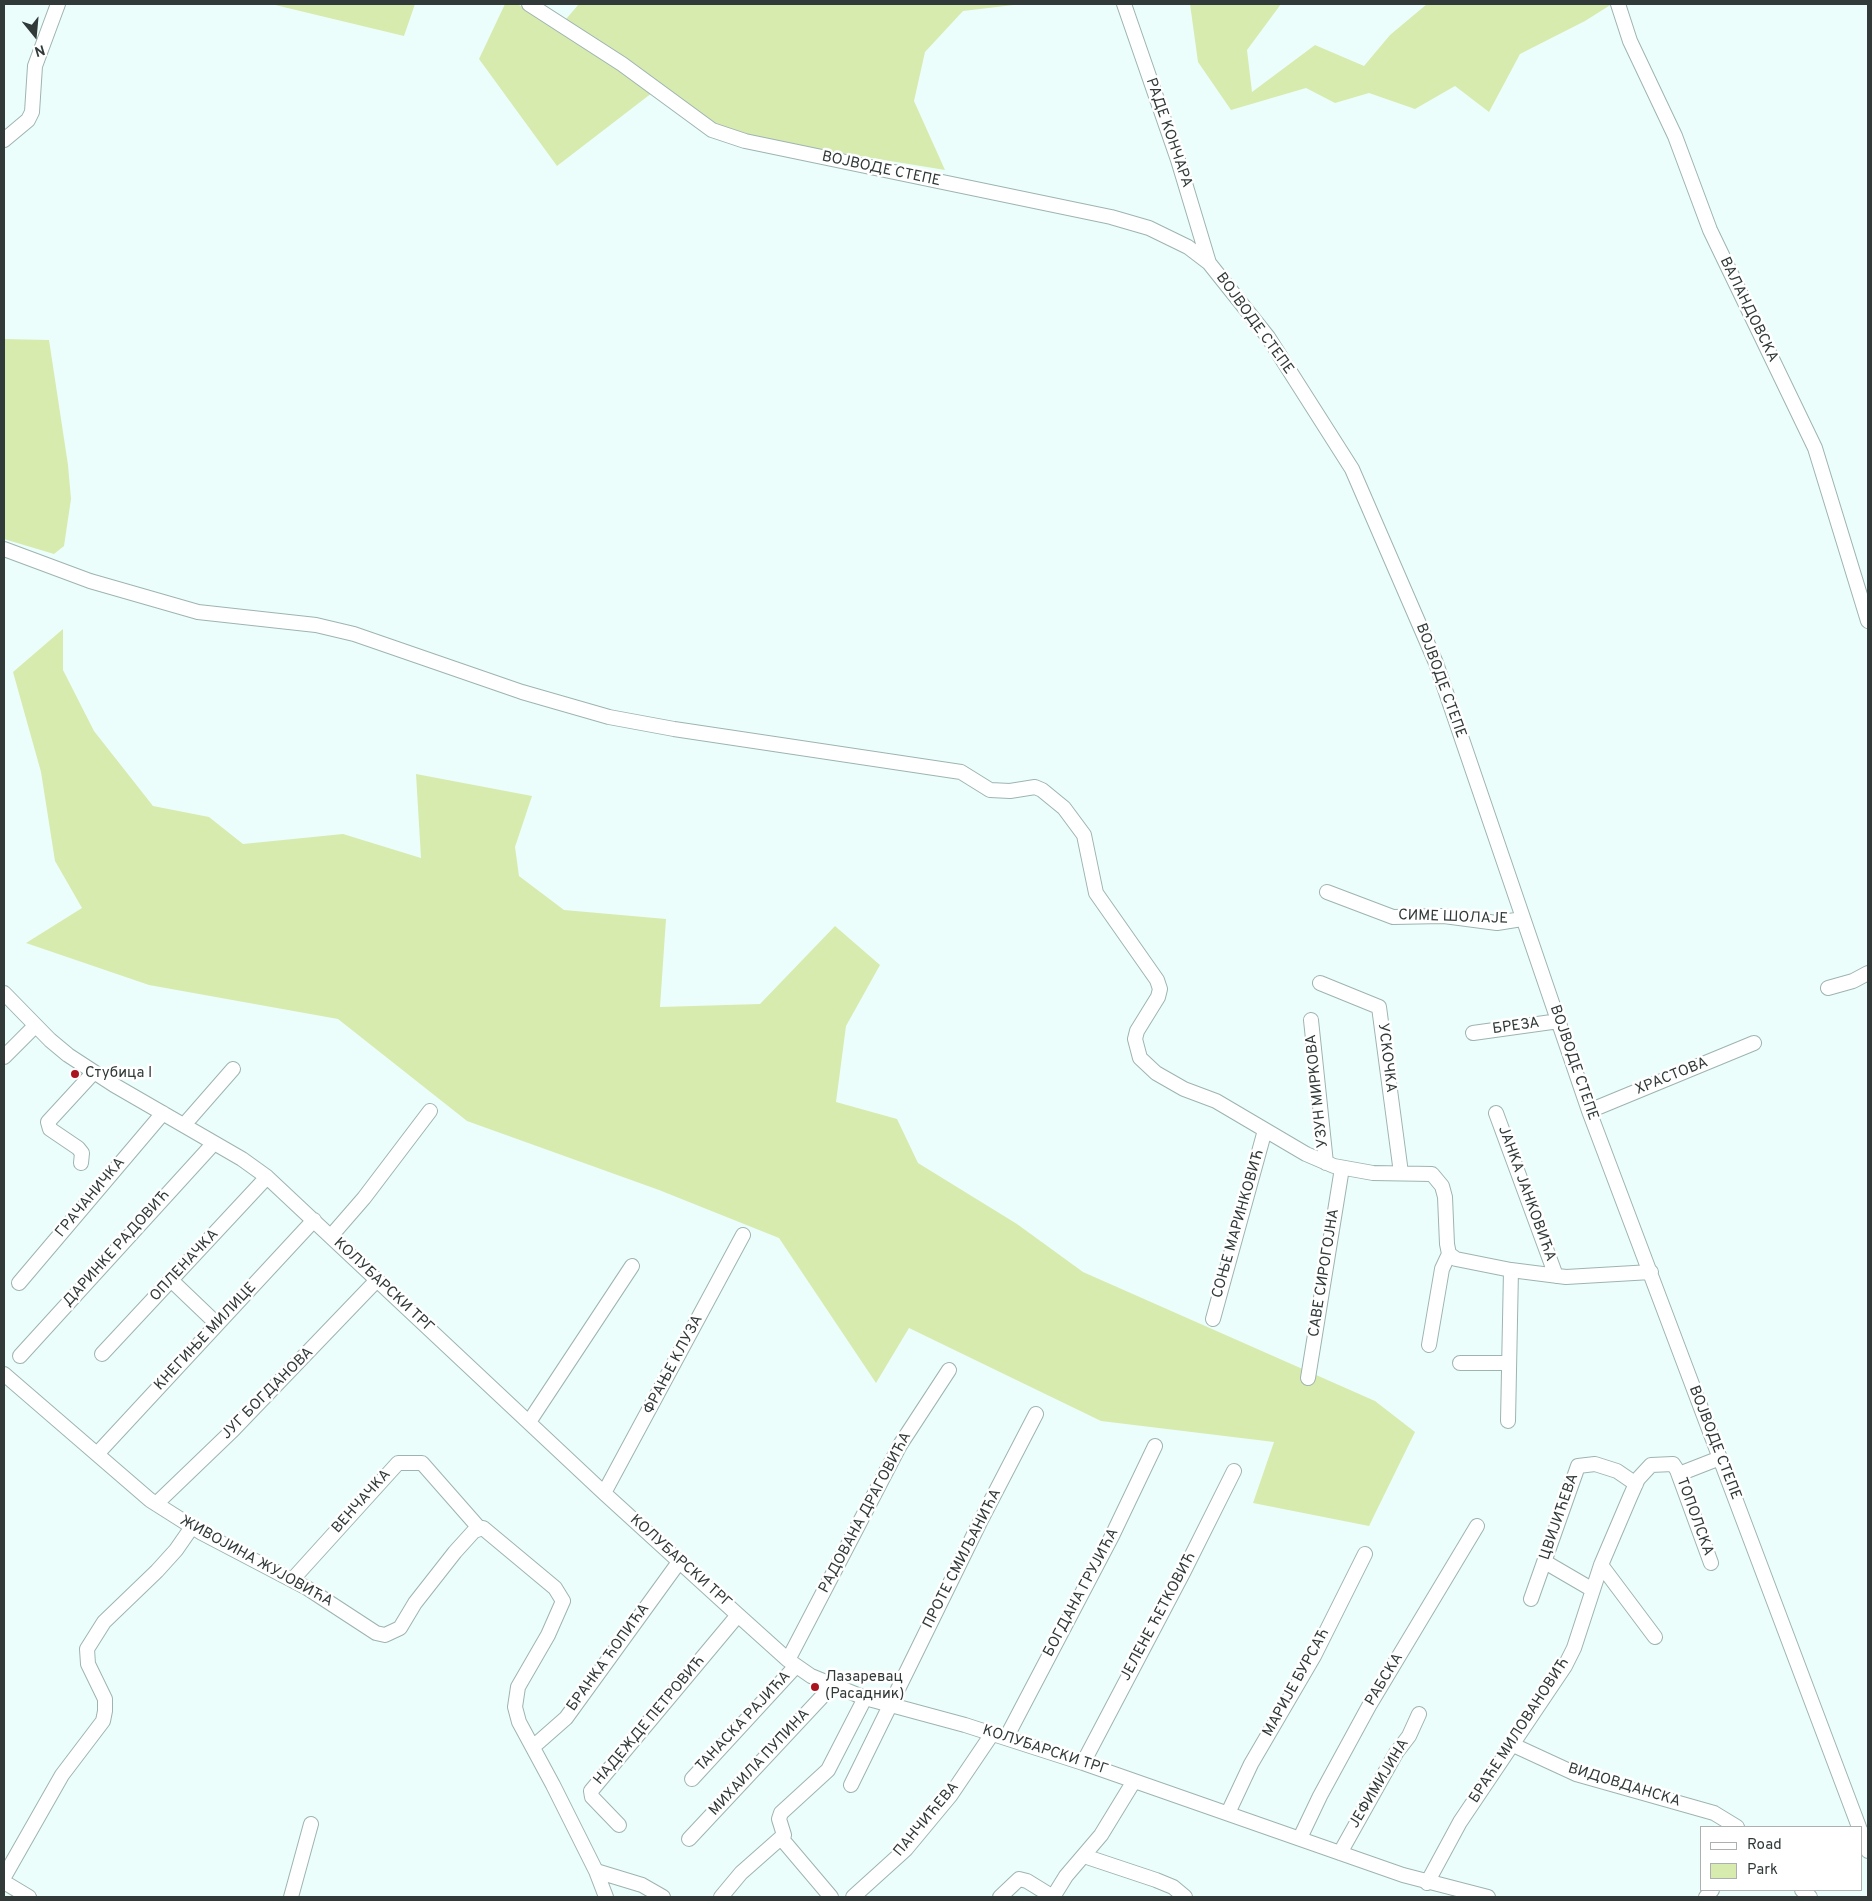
<!DOCTYPE html>
<html>
<head>
<meta charset="utf-8">
<style>
	body { margin:0 }
	#map { position:relative; width:1872px; height:1901px; overflow:hidden; background:#ecfefc; font-family:Overpass,sans-serif }
	canvas { display:block }
	.frame { position:absolute; inset:0; border:5px solid #313a39; pointer-events:none }
	.legend { position:absolute; left:1700px; top:1826px; width:162px; height:65px; box-sizing:border-box; background:#fff; border:1px solid #adb0b0; margin:0; padding:6px 9px; list-style:none; font-size:15px; color:#313a39 }
	.legend li { display:flex; align-items:center; gap:10px; height:25px }
	.legend b { width:25px; border:1px solid #adb0b0 }
	.north { position:absolute; left:10px; top:10px; width:50px; height:50px; -webkit-text-stroke:4px #fff; paint-order:stroke; rotate:163deg; font-size:14px; font-weight:700; line-height:20px; text-align:center; color:#313a39 }
	.north::after { content:''; display:block; margin:auto; width:18px; height:22px; background:#313a39; clip-path:polygon(50% 0,100% 100%,50% 72%,0 100%) }
</style>
</head>
<body>
<div id="map">
<canvas width="1872" height="1901"></canvas>
<div class="frame"></div>
<ul class="legend">
<li><b style="height:6px;background:#fff"></b>Road</li>
<li><b style="height:14px;background:#d7ebaf"></b>Park</li>
</ul>
<div class="north">N</div>
</div>
<script>
const ctx = document.querySelector('canvas').getContext('2d');
ctx.lineJoin = 'round';
function fillPath(path, color) { ctx.fillStyle = color; ctx.fill(path, 'evenodd'); }
const shape = rows => new Path2D(rows.map(r => 'M' + r).join(''));
function trace(path, color, width, dash) { ctx.strokeStyle = color; ctx.lineWidth = width; ctx.lineCap = dash ? 'butt' : 'round'; ctx.setLineDash(dash || []); ctx.stroke(path); }
function label(font, color, halo, rows, align = 'center') {
  ctx.font = font + ' Overpass,sans-serif'; ctx.lineWidth = 5; ctx.setLineDash([]); ctx.textBaseline = 'middle'; ctx.strokeStyle = halo; ctx.fillStyle = color; for (const [text, x, y, turn = 0] of rows) {
    ctx.save(); ctx.translate(x, y); ctx.rotate((+turn || 0) * Math.PI / 180); ctx.textAlign = isNaN(turn) ? turn : align; if (halo) ctx.strokeText(text, 0, 0); ctx.fillText(text, 0, 0); ctx.restore();
  }
}
const green = shape([
	[271,4,415,4,404,36],
	[505,4,517,4,560,26,579,4,1022,4,963,11,925,52,914,101,945,170,714,132,661,86,557,166,479,59],
	[1190,4,1281,4,1247,50,1252,92,1315,45,1364,66,1390,35,1427,4,1612,4,1585,21,1520,54,1489,112,1455,86,1415,109,1369,93,1335,103,1306,88,1231,110,1198,62],
	[4,339,49,340,68,465,71,499,64,546,54,554,4,539],
	[63,629,63,670,94,731,153,806,209,817,243,844,343,834,421,858,416,774,532,796,515,847,519,876,564,910,666,919,660,1007,760,1004,835,926,880,965,846,1026,836,1102,897,1119,918,1163,1017,1224,1083,1272,1375,1401,1415,1432,1369,1526,1253,1503,1274,1442,1101,1421,909,1328,876,1383,779,1238,659,1190,467,1121,338,1019,149,985,26,943,82,908,55,861,41,772,13,672]
]);
const minor = shape([
	[529,4,622,64,712,130,745,141,1111,217,1149,228,1188,247,1209,263,1268,337,1352,469,1436,663,1589,1111,1859,1827],
	[1124,4,1178,160,1209,263],
	[1618,4,1630,41,1675,136,1710,230,1815,448,1868,621],
	[4,140,28,120,32,112,35,66,58,4],
	[4,549,90,581,198,612,316,625,354,634,522,692,609,717,674,729,961,772,990,790,1010,791,1035,787,1042,790,1064,808,1084,835,1096,893,1157,980,1160,989,1158,997,1137,1031,1135,1039,1140,1058,1156,1073,1184,1089,1216,1101,1306,1154,1334,1166,1373,1173,1432,1174,1442,1186,1445,1197,1447,1244,1449,1254,1456,1259,1511,1270,1566,1277,1651,1272],
	[1327,892,1393,917,1444,916,1497,923,1522,919],
	[1320,983,1379,1007,1401,1173],
	[1828,988,1853,981,1868,973],
	[4,993,50,1040,68,1055,114,1085,242,1159,267,1177,604,1493,738,1615,788,1660,811,1676,865,1698,965,1725,1083,1763,1403,1875,1488,1897],
	[1311,1020,1326,1163],
	[1473,1033,1559,1021],
	[4,1057,35,1026],
	[1589,1111,1754,1043],
	[1496,1113,1556,1276],
	[184,1125,233,1069],
	[81,1163,82,1153,78,1148,50,1129,48,1122,94,1072],
	[331,1236,364,1198,430,1111],
	[172,1281,217,1324],
	[19,1283,163,1113],
	[1213,1319,1265,1130],
	[1429,1345,1442,1269,1449,1254],
	[102,1354,267,1177],
	[20,1356,214,1143],
	[1460,1363,1509,1363],
	[4,1374,150,1500,202,1533,307,1588,376,1633,385,1635,400,1628,415,1603,455,1552,474,1531,483,1528,555,1588,563,1601,548,1635,518,1687,515,1707,519,1722,553,1785,596,1871,606,1897],
	[1308,1378,1342,1168],
	[1508,1421,1511,1270],
	[529,1422,632,1266],
	[97,1454,314,1220],
	[1679,1474,1720,1458],
	[604,1493,743,1235],
	[156,1504,233,1430,377,1280],
	[1545,1562,1593,1590],
	[1601,1565,1655,1637],
	[292,1580,398,1463,422,1463,480,1529],
	[1531,1599,1578,1466,1595,1464,1617,1471,1636,1484],
	[788,1660,900,1445,949,1370],
	[1006,1738,1112,1536,1155,1446],
	[1511,1744,1576,1774,1714,1813,1737,1827],
	[533,1747,566,1718,679,1562],
	[1083,1763,1184,1571,1234,1471],
	[692,1779,796,1666],
	[851,1785,982,1518,1036,1414],
	[1228,1813,1251,1764,1314,1656,1365,1554],
	[619,1825,592,1797,591,1791,738,1615],
	[1861,1831,1868,1851],
	[781,1838,831,1897],
	[1300,1838,1320,1796,1369,1706,1477,1526],
	[689,1839,832,1686],
	[1340,1853,1396,1753,1409,1736,1419,1714],
	[1084,1856,1156,1880,1173,1887,1185,1897],
	[596,1871,642,1885,663,1897],
	[4,1877,62,1775,103,1721,105,1711,105,1699,88,1664,87,1649,104,1622,157,1571,176,1550,192,1527],
	[4,1882,29,1897],
	[1427,1883,1460,1822,1565,1666,1574,1648,1601,1565,1630,1497,1638,1479,1651,1465,1673,1464,1677,1470,1711,1563],
	[1802,1890,1810,1897],
	[291,1897,311,1824],
	[721,1897,741,1873,784,1835,779,1819,781,1813,828,1770,865,1698],
	[853,1897,906,1849,950,1796,992,1734],
	[1000,1897,1019,1879,1027,1881,1053,1897],
	[1053,1897,1066,1876,1101,1835,1134,1781],
	[1706,1897,1712,1890]
]);
const markers = [
	[75,1074,5,"#a9141f"],
	[815,1687,5,"#a9141f"]
];
const streetNames = [
	["РАДЕ КОНЧАРА",1168,133,71],
	["ВОЈВОДЕ СТЕПЕ",881,170,12],
	["ВАЛАНДОВСКА",1748,310,64],
	["ВОЈВОДЕ СТЕПЕ",1254,324,54],
	["ВОЈВОДЕ СТЕПЕ",1440,681,70],
	["СИМЕ ШОЛАЈЕ",1453,918,2],
	["БРЕЗА",1516,1027,-8],
	["УСКОЧКА",1386,1058,83],
	["ВОЈВОДЕ СТЕПЕ",1573,1063,71],
	["ХРАСТОВА",1672,1077,-22],
	["УЗУН МИРКОВА",1318,1091,-96],
	["ЈАНКА ЈАНКОВИЋА",1526,1194,70],
	["ГРАЧАНИЧКА",91,1198,-50],
	["СОЊЕ МАРИНКОВИЋ",1239,1224,-74],
	["ДАРИНКЕ РАДОВИЋ",117,1249,-48],
	["ОПЛЕНАЧКА",185,1266,-47],
	["САВЕ СИРОГОЈНА",1325,1273,-81],
	["КОЛУБАРСКИ ТРГ",383,1286,43],
	["КНЕГИЊЕ МИЛИЦЕ",206,1337,-47],
	["ФРАЊЕ КЛУЗА",674,1365,-62],
	["ЈУГ БОГДАНОВА",268,1394,-45],
	["ВОЈВОДЕ СТЕПЕ",1714,1443,69],
	["ВЕНЧАЧКА",362,1502,-48],
	["РАДОВАНА ДРАГОВИЋА",866,1513,-62],
	["ЦВИЈИЋЕВА",1560,1517,-71],
	["ТОПОЛСКА",1694,1517,70],
	["ПРОТЕ СМИЉАНИЋА",963,1559,-63],
	["ЖИВОЈИНА ЖУЈОВИЋА",256,1562,29],
	["КОЛУБАРСКИ ТРГ",680,1562,42],
	["БОГДАНА ГРУЈИЋА",1082,1593,-62],
	["ЈЕЛЕНЕ ЋЕТКОВИЋ",1159,1617,-62],
	["БРАНКА ЋОПИЋА",609,1658,-54],
	["РАБСКА",1385,1680,-59],
	["МАРИЈЕ БУРСАЋ",1297,1683,-61],
	["НАДЕЖДЕ ПЕТРОВИЋ",650,1721,-50],
	["ТАНАСКА РАЈИЋА",744,1722,-47],
	["БРАЋЕ МИЛОВАНОВИЋ",1520,1731,-57],
	["КОЛУБАРСКИ ТРГ",1045,1751,18],
	["МИХАИЛА ПУПИНА",760,1763,-47],
	["ЈЕФИМИЈИНА",1380,1784,-59],
	["ВИДОВДАНСКА",1624,1786,17],
	["ПАНЧИЋЕВА",927,1820,-50]
];
const poiNames = [
	["Стубица I",85,1074],
	["Лазаревац",825,1678],
	["(Расадник)",825,1695]
];
fillPath(green, '#d7ebaf');
trace(minor, '#9eb4b1', 16);
trace(minor, '#fff', 14);
for (const [x, y, r, color] of markers) { const dot = new Path2D(); dot.arc(x, y, r, 0, 2 * Math.PI); ctx.fillStyle = color; ctx.fill(dot); trace(dot, '#fff', 2); }
label('15px', '#313a39', '#fff', streetNames);
label('15px', '#313a39', '#fff', poiNames, 'left');
</script>
</body>
</html>
